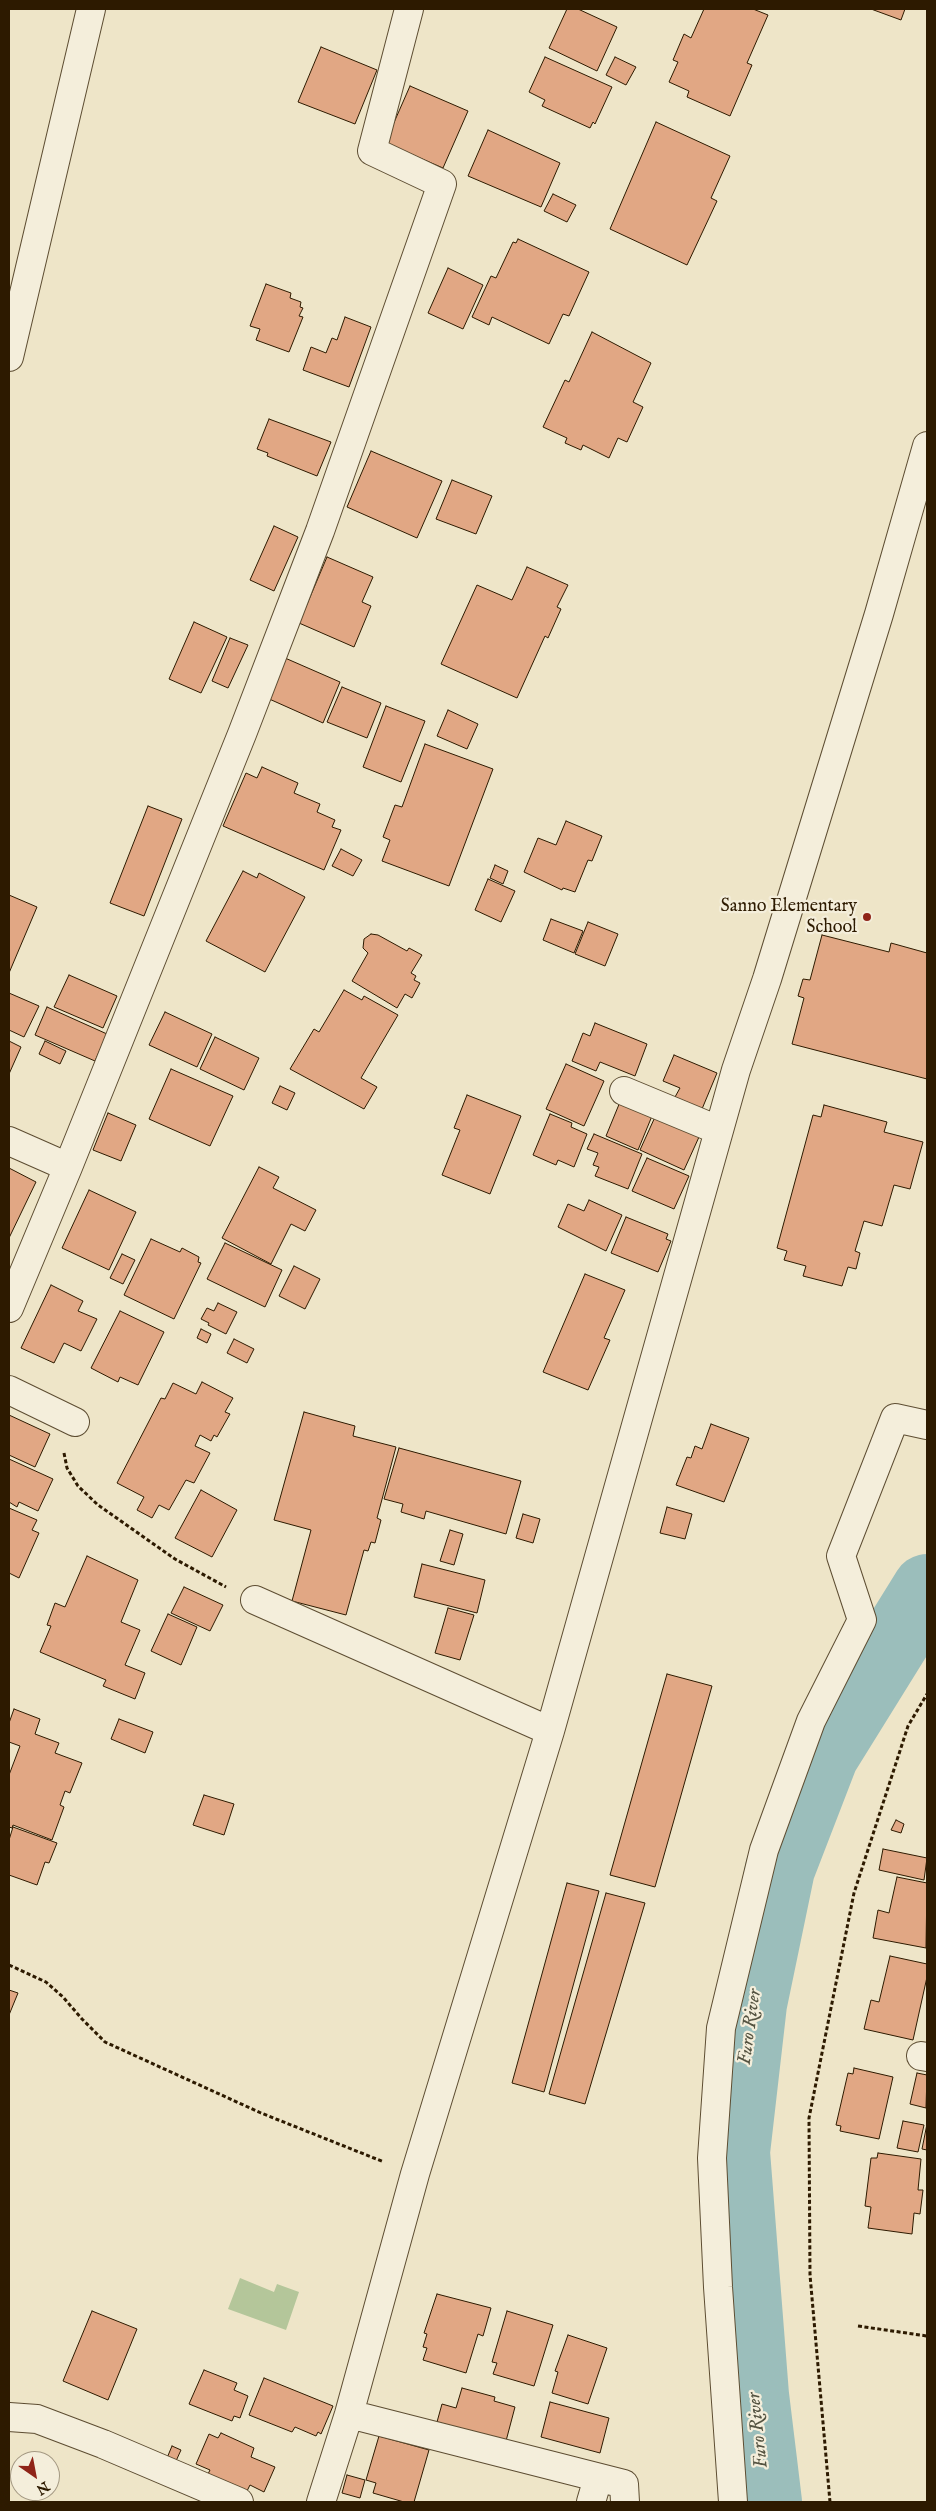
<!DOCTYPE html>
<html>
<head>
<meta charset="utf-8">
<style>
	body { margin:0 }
	#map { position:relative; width:936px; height:2511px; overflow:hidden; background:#eee5c8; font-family:"IM FELL English",serif }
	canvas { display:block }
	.frame { position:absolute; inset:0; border:10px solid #2d1a00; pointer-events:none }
	.north { position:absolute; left:10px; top:2451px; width:50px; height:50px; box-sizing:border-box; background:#f4eedb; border:1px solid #a49983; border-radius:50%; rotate:147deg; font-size:14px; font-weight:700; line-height:20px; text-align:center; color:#2d1a00 }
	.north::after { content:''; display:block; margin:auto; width:18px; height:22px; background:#8f2418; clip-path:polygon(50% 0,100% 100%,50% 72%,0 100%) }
</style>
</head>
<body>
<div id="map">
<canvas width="936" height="2511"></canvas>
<div class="frame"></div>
<div class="north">N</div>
</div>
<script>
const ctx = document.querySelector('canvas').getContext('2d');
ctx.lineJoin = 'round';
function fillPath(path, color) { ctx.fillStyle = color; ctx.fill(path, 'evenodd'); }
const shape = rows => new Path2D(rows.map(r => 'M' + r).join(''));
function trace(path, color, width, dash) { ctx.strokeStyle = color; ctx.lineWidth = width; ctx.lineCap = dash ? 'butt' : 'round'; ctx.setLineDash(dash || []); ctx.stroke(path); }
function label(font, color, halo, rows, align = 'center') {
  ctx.font = font + ' "IM FELL English",serif'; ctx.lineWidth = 4.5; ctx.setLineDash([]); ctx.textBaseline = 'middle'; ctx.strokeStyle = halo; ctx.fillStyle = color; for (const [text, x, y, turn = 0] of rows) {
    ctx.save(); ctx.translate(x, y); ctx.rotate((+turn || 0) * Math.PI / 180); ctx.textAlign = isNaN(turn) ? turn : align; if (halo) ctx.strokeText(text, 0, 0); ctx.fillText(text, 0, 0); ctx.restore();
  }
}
const green = shape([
	[240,2278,274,2292,277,2284,299,2292,286,2330,228,2309]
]);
const river = shape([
	[767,2502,754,2395,735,2152,752,2004,780,1869,824,1755,927,1589]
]);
const building = shape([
	[567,9,578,9,617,27,597,71,549,48,567,9],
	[704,9,753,9,768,15,747,63,752,65,730,116,687,97,689,91,669,82,678,62,673,60,684,34,691,38,704,9],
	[871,9,905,9,901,20,871,9],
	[321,47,377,70,355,124,298,102,321,47],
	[545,57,612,87,595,124,593,122,590,128,542,106,545,100,529,92,545,57],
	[615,57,636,67,626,85,606,75,615,57],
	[410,86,468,111,443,168,385,143,410,86],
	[656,122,730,156,711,198,717,201,687,265,610,229,656,122],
	[488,130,560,163,541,207,468,176,488,130],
	[553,194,576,205,567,222,544,211,553,194],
	[518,239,589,272,569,316,563,314,549,344,492,317,489,325,472,317,491,276,496,278,513,242,516,243,518,239],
	[448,268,483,285,463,329,428,313,448,268],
	[266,284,291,293,290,298,301,302,300,307,303,308,299,316,303,317,289,352,256,340,260,329,250,326,266,284],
	[345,317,371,327,349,387,303,370,311,347,326,353,332,338,337,340,345,317],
	[592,332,651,363,633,402,643,407,627,442,618,438,609,458,583,445,581,450,565,443,567,438,543,427,565,380,569,382,592,332],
	[269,419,331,442,317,476,267,456,268,453,257,449,269,419],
	[371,451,442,481,417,538,347,507,371,451],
	[452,480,492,496,476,534,436,519,452,480],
	[274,526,298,537,274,591,250,580,274,526],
	[327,557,373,577,362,602,371,606,354,647,299,623,327,557],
	[527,567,568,585,557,607,561,609,548,638,545,636,517,698,441,664,477,585,512,600,527,567],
	[194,622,227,637,201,693,169,679,194,622],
	[230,638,248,645,228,688,212,681,230,638],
	[285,658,340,682,323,723,267,698,285,658],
	[342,687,381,703,367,738,327,722,342,687],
	[386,706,425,721,401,782,363,767,386,706],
	[448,710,478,724,467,749,437,736,448,710],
	[425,744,493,769,449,886,382,861,390,840,383,837,395,805,402,807,425,744],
	[262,767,298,783,294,793,320,804,317,812,335,820,332,827,341,830,324,870,223,826,246,773,257,778,262,767],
	[148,806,182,819,144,916,110,903,148,806],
	[566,821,602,836,592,861,588,860,575,892,563,888,562,890,524,872,538,838,556,845,566,821],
	[341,849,362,860,353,876,332,866,341,849],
	[495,865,508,871,503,884,490,878,495,865],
	[243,871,257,878,259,873,305,897,265,972,206,941,243,871],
	[488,879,515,891,501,922,475,910,488,879],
	[9,895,37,907,9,973,9,895],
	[551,919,583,931,574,953,543,940,551,919],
	[588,922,618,934,605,966,575,954,588,922],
	[371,934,378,935,407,951,409,948,422,955,411,973,416,976,414,980,420,983,412,998,405,994,397,1008,352,981,368,953,363,948,364,939,371,934],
	[822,935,889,952,891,943,927,953,927,1079,792,1044,804,998,798,996,803,979,810,980,822,935],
	[69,975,117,996,103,1028,54,1007,69,975],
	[344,990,362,1000,364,996,398,1015,361,1078,377,1087,364,1109,290,1069,314,1029,319,1032,344,990],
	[9,993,39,1006,24,1037,9,1030,9,993],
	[47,1007,107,1034,95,1061,35,1035,47,1007],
	[165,1012,212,1034,197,1067,149,1045,165,1012],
	[595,1023,647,1044,635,1076,600,1062,596,1071,572,1061,583,1033,590,1036,595,1023],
	[215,1037,259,1058,244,1090,200,1069,215,1037],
	[9,1041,21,1047,9,1074,9,1041],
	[45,1041,66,1051,60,1064,39,1054,45,1041],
	[674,1055,717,1073,702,1109,675,1097,680,1088,663,1081,674,1055],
	[566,1064,604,1081,584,1126,546,1109,566,1064],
	[171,1069,233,1096,210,1146,149,1119,171,1069],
	[280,1086,295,1093,287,1110,272,1103,280,1086],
	[467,1095,521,1116,490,1194,442,1175,460,1130,454,1128,467,1095],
	[620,1102,652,1116,638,1150,606,1136,620,1102],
	[824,1105,887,1122,884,1132,923,1142,910,1189,894,1185,882,1226,864,1221,855,1251,860,1253,856,1269,848,1267,842,1286,803,1276,806,1266,784,1260,787,1251,777,1248,813,1115,821,1117,824,1105],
	[108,1113,136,1125,121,1161,93,1150,108,1113],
	[550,1114,572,1123,571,1127,587,1134,574,1167,558,1160,556,1165,533,1155,550,1114],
	[655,1117,699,1137,684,1170,640,1150,655,1117],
	[594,1134,642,1154,628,1189,595,1176,599,1167,593,1165,598,1153,587,1149,594,1134],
	[647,1158,689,1176,674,1209,632,1191,647,1158],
	[259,1167,279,1177,273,1188,316,1210,305,1231,291,1224,271,1264,222,1238,259,1167],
	[9,1168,36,1182,9,1238,9,1168],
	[89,1190,136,1212,109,1270,62,1248,89,1190],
	[589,1200,622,1215,606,1251,558,1227,568,1204,584,1211,589,1200],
	[626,1217,668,1234,666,1239,671,1241,658,1272,611,1253,626,1217],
	[151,1239,180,1252,182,1248,199,1257,198,1262,201,1263,174,1319,124,1295,151,1239],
	[225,1243,282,1270,265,1307,207,1279,225,1243],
	[122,1254,135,1260,123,1284,110,1278,122,1254],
	[294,1266,320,1279,305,1309,279,1296,294,1266],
	[585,1274,625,1290,604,1338,610,1340,588,1390,543,1372,585,1274],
	[51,1285,83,1301,78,1311,97,1319,81,1351,64,1343,54,1363,21,1348,51,1285],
	[218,1303,237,1312,226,1334,208,1325,209,1323,201,1319,207,1308,214,1311,218,1303],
	[120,1311,164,1332,138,1385,120,1377,118,1382,91,1368,120,1311],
	[201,1329,211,1334,207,1343,197,1338,201,1329],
	[234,1339,254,1349,247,1363,227,1353,234,1339],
	[202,1382,233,1398,225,1412,230,1414,217,1437,214,1435,211,1441,200,1435,195,1446,210,1453,194,1483,186,1480,169,1510,159,1505,152,1518,137,1510,144,1497,117,1483,161,1398,165,1399,173,1383,196,1394,202,1382],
	[304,1412,355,1426,353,1436,396,1447,377,1518,381,1520,375,1543,371,1542,368,1551,364,1550,346,1615,292,1601,311,1530,274,1520,304,1412],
	[9,1415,50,1434,35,1467,9,1455,9,1415],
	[711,1424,749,1438,724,1502,676,1485,687,1457,691,1458,695,1446,702,1449,711,1424],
	[399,1448,521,1481,506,1534,426,1511,424,1519,401,1512,403,1504,384,1499,399,1448],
	[9,1459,53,1479,38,1511,19,1502,17,1507,9,1502,9,1459],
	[201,1490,237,1510,212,1557,175,1538,201,1490],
	[667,1507,692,1514,685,1539,660,1533,667,1507],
	[9,1508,37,1520,32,1530,39,1533,19,1578,9,1573,9,1508],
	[523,1514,540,1519,533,1543,516,1538,523,1514],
	[450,1530,463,1534,454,1565,440,1561,450,1530],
	[87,1556,138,1580,121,1622,140,1630,125,1665,145,1673,135,1699,103,1686,106,1680,40,1652,51,1626,47,1625,55,1603,65,1607,87,1556],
	[422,1564,485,1580,477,1613,414,1597,422,1564],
	[184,1587,223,1605,210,1631,171,1613,184,1587],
	[448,1608,474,1615,460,1660,435,1653,448,1608],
	[168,1614,197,1627,181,1665,151,1651,168,1614],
	[667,1674,712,1686,655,1887,610,1875,667,1674],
	[14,1709,40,1719,35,1734,59,1743,55,1753,82,1763,70,1793,65,1791,60,1805,64,1807,52,1840,13,1825,12,1828,9,1827,9,1775,20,1746,9,1742,9,1723,14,1709],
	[119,1719,153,1732,145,1753,111,1739,119,1719],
	[204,1795,234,1804,224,1835,193,1825,204,1795],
	[896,1820,904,1824,901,1833,891,1830,896,1820],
	[13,1827,57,1843,49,1863,45,1862,37,1885,9,1875,9,1840,13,1827],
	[883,1849,927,1858,924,1880,879,1870,883,1849],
	[897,1877,927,1883,926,1948,873,1938,878,1910,889,1913,897,1877],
	[567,1883,599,1891,544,2092,512,2083,567,1883],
	[606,1893,645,1903,585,2104,549,2094,606,1893],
	[890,1956,927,1964,927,1977,913,2040,864,2029,871,2000,879,2002,890,1956],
	[9,1990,18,1993,9,2015,9,1990],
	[854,2068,893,2077,879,2139,840,2131,841,2126,836,2125,848,2073,853,2074,854,2068],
	[917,2073,927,2075,926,2108,910,2104,917,2073],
	[903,2121,924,2125,918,2152,897,2148,903,2121],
	[927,2124,927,2150,922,2149,927,2124],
	[878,2153,921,2159,918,2190,923,2190,920,2214,914,2213,912,2234,868,2228,871,2207,865,2206,871,2158,877,2158,878,2153],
	[437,2294,491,2308,483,2336,478,2334,466,2373,423,2360,427,2348,423,2347,427,2334,424,2333,437,2294],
	[92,2311,137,2329,108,2400,63,2381,92,2311],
	[507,2311,553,2325,534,2386,493,2374,497,2363,492,2362,507,2311],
	[568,2335,607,2348,588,2404,552,2393,558,2372,555,2371,568,2335],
	[204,2370,237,2383,234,2390,248,2396,240,2418,234,2416,232,2421,189,2404,204,2370],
	[264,2378,333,2406,321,2434,318,2432,316,2436,295,2427,292,2432,249,2415,264,2378],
	[462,2388,495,2397,494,2401,515,2407,506,2441,437,2422,442,2404,456,2408,462,2388],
	[550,2402,609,2418,600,2453,541,2437,550,2402],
	[221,2433,254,2448,251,2457,275,2467,264,2492,250,2485,247,2491,208,2474,210,2470,196,2464,209,2434,218,2438,221,2433],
	[379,2436,429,2450,414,2502,404,2502,373,2493,376,2483,366,2480,379,2436],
	[172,2446,181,2450,176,2461,167,2458,172,2446],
	[347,2475,365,2480,360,2498,342,2493,347,2475]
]);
const path = shape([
	[64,1453,67,1468,78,1486,98,1505,175,1559,226,1587],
	[9,1965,46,1982,63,1997,82,2019,105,2042,261,2113,384,2162],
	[858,2326,927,2336],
	[830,2502,810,2275,809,2118,854,1893,908,1726,927,1694]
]);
const minor = shape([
	[9,357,91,9],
	[624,1091,718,1130],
	[9,1141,68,1167],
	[9,1308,68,1167,242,734,320,531,442,184,372,151,409,9],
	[9,1390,75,1422],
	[255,1600,550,1731],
	[921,2056,927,2057],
	[349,2414,624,2484,625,2502],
	[9,2417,37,2419,103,2444,239,2502],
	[321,2502,349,2414,415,2174,550,1731,736,1070,767,979,879,614,927,446],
	[591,2502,598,2478],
	[733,2502,718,2287,712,2158,721,2028,764,1850,811,1721,862,1620,841,1556,895,1418,927,1425]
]);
const markers = [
	[867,917,5,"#8f2418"]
];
const poiNames = [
	["Sanno Elementary",857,907],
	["School",857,928]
];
const waterNames = [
	["Furo River",751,2027,-82],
	["Furo River",759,2430,-96]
];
fillPath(green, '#b4c69a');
trace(river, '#9bbebb', 70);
fillPath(building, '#e1a784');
trace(building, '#2d1a00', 1);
trace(minor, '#5d4d32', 30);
trace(path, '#2d1a00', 3, [4, 2.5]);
trace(minor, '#f4eedb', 28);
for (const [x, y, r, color] of markers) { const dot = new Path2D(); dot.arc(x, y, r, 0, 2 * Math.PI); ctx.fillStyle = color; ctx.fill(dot); trace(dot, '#f4eedb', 2); }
label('18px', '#2d1a00', '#f4eedb', poiNames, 'right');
label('italic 19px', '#545341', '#f4eedb', waterNames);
</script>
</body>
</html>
